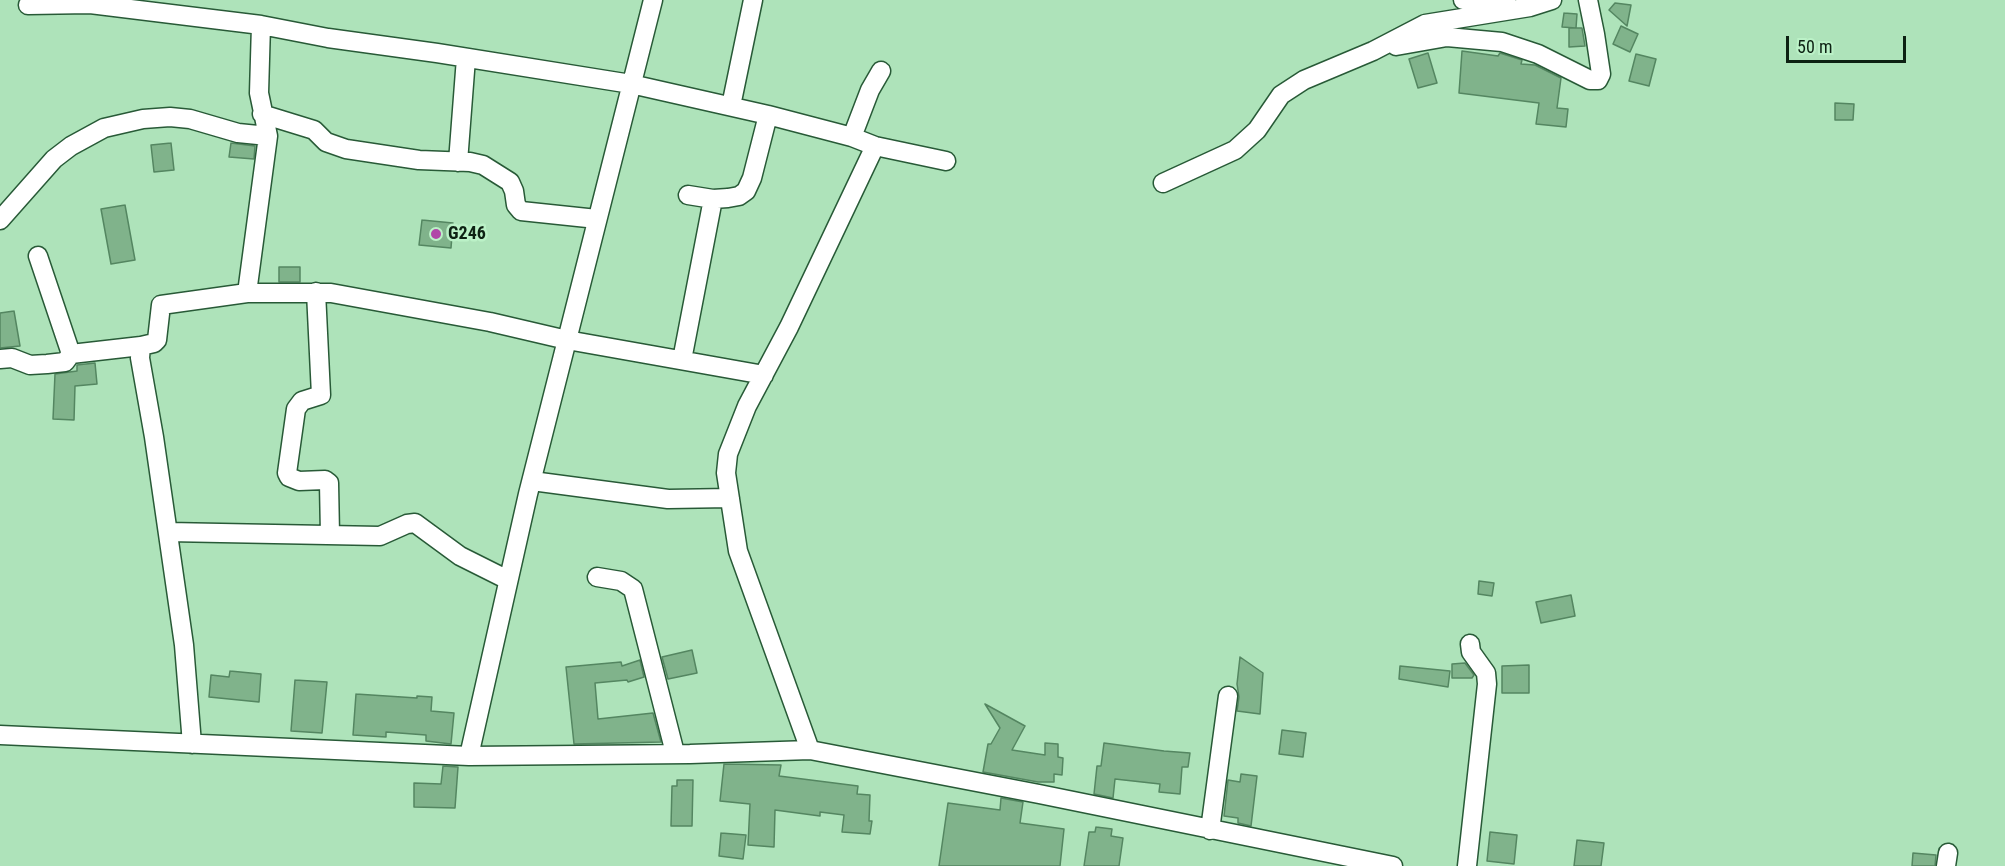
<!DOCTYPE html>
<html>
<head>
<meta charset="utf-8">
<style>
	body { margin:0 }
	#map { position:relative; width:2005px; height:866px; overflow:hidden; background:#aee3ba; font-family:"Roboto Condensed",sans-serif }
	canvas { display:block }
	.scale { position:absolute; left:1786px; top:36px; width:120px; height:27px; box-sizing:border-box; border:3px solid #0d2113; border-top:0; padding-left:8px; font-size:18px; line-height:21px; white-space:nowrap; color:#0d2113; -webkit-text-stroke:4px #bbf1c7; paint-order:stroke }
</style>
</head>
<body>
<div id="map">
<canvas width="2005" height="866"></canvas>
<div class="scale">50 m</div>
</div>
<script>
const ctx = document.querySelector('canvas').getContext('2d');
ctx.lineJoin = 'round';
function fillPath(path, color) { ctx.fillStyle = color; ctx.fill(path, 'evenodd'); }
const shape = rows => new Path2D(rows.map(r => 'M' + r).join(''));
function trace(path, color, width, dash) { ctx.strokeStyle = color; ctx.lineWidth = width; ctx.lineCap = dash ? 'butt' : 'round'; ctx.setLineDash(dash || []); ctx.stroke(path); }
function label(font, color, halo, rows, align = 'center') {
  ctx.font = font + ' "Roboto Condensed",sans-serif'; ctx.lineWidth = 5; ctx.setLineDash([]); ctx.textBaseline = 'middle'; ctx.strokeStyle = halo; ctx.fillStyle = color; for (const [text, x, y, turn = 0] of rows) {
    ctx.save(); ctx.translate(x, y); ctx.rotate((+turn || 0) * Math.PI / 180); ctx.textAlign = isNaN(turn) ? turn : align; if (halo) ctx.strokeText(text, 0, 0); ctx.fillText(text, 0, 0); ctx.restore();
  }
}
const building = shape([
	[1615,3,1631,5,1627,26,1609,10,1615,3],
	[1564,13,1577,14,1576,28,1562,27,1564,13],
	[1621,26,1638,34,1630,52,1613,44,1621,26],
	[1569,28,1582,28,1585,46,1569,47,1569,28],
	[1462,51,1498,56,1500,53,1522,60,1521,64,1535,65,1561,78,1557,108,1568,109,1566,127,1536,124,1539,103,1459,93,1462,51],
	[1428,53,1437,83,1418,88,1409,59,1428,53],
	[1636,54,1656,59,1649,86,1629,81,1636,54],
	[1835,103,1854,104,1853,120,1835,120,1835,103],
	[171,143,174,170,154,172,151,145,171,143],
	[231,143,255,146,254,159,229,157,231,143],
	[125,205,135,260,111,264,101,209,125,205],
	[422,220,453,223,451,248,419,245,422,220],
	[279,267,300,267,300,282,279,282,279,267],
	[14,311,20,346,0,348,0,313,14,311],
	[95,363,97,384,75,386,74,420,53,419,55,374,77,371,77,365,95,363],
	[1479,581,1494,583,1492,596,1478,594,1479,581],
	[1571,595,1575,616,1541,623,1536,602,1571,595],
	[692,650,697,673,668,679,662,657,692,650],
	[1240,657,1263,673,1260,714,1237,711,1239,697,1237,684,1240,657],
	[640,660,644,677,628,682,627,680,595,683,598,719,653,713,661,742,574,744,566,667,621,662,622,666,640,660],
	[1465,663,1474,675,1472,678,1452,678,1452,664,1465,663],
	[1529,665,1529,693,1502,693,1502,666,1529,665],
	[1400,666,1450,671,1448,687,1399,679,1400,666],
	[230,671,261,674,259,702,209,697,211,675,229,677,230,671],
	[295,680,327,682,322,733,291,731,295,680],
	[356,694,417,698,417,696,432,697,431,711,454,713,451,744,426,741,426,735,386,732,386,737,353,735,356,694],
	[985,704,1025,726,1012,750,1045,755,1045,743,1058,744,1058,757,1063,758,1062,775,1054,774,1054,782,1038,782,983,772,988,744,991,744,1000,728,985,704],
	[1282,730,1306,733,1303,757,1279,754,1282,730],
	[1104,743,1164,751,1190,753,1188,767,1182,767,1180,794,1159,792,1160,784,1115,779,1113,798,1094,794,1097,766,1101,766,1104,743],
	[724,764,781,765,779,776,858,786,857,794,870,795,869,821,872,821,870,834,842,832,844,815,820,812,820,816,775,810,774,847,748,845,750,804,720,801,724,764],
	[443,766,458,767,455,808,414,807,414,783,441,784,443,766],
	[1241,774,1257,776,1251,826,1238,823,1238,818,1224,816,1228,780,1240,782,1241,774],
	[677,780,693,780,692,826,671,826,672,786,677,786,677,780],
	[1001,798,1023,802,1020,823,1064,829,1060,866,939,866,948,803,1000,810,1001,798],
	[1096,827,1112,829,1111,836,1123,838,1119,866,1084,866,1089,832,1095,832,1096,827],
	[1490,832,1517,835,1514,864,1487,861,1490,832],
	[721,833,746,835,743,859,719,856,721,833],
	[1577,840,1604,843,1601,866,1574,866,1577,840],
	[1913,853,1936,855,1935,866,1912,866,1913,853]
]);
const minor = shape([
	[1463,0,1506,2],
	[28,5,90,4,261,25,328,38,437,53,631,84,768,115,852,137,875,146,946,161],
	[1396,46,1447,37,1502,42,1538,54,1590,80,1598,80,1601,74,1595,34,1588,0],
	[731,106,753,0],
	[262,114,314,130,326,142,346,149,419,160,470,162,483,165,510,182,514,191,516,205,521,211,597,219],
	[852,137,870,90,881,71],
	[458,162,466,58],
	[1163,183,1235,150,1257,130,1281,95,1304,80,1373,51,1425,24,1530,7,1552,0],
	[688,195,713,199,728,198,739,196,746,191,752,178,768,115],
	[0,220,54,159,71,146,104,128,143,119,170,117,190,119,238,133,268,136],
	[38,256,71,354],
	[316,292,321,395,302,401,296,409,287,473,289,477,299,481,325,480,329,483,330,535],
	[247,293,268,136,259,93,261,25],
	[0,359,12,358,30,365,47,364,65,362,71,354,141,346],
	[682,360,713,199],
	[532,481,668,499,730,498],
	[168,532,380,536,407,524,415,523,460,556,508,580],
	[597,577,621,581,633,589,675,753],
	[0,735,469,756,690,754,810,750,1039,794,1393,866],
	[192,744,184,645,154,437,140,358,141,346,154,343,157,340,161,305,247,293,331,293,490,322,567,340,764,375],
	[810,750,738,551,726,473,728,454,747,406,789,327,875,146],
	[469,756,528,494,653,0],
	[1210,830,1228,696],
	[1467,866,1487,684,1486,673,1471,652,1470,644],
	[1946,866,1948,853]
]);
const markers = [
	[436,234,6,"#b147a8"]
];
const poiNames = [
	["G246",448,234]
];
fillPath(building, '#80b38b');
trace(building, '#548661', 1.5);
trace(minor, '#285a37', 21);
trace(minor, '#fff', 18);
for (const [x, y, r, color] of markers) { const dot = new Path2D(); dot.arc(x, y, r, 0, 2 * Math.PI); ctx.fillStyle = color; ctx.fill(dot); trace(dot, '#bbf1c7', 2); }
label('bold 18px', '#0d2113', '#bbf1c7', poiNames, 'left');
</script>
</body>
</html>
